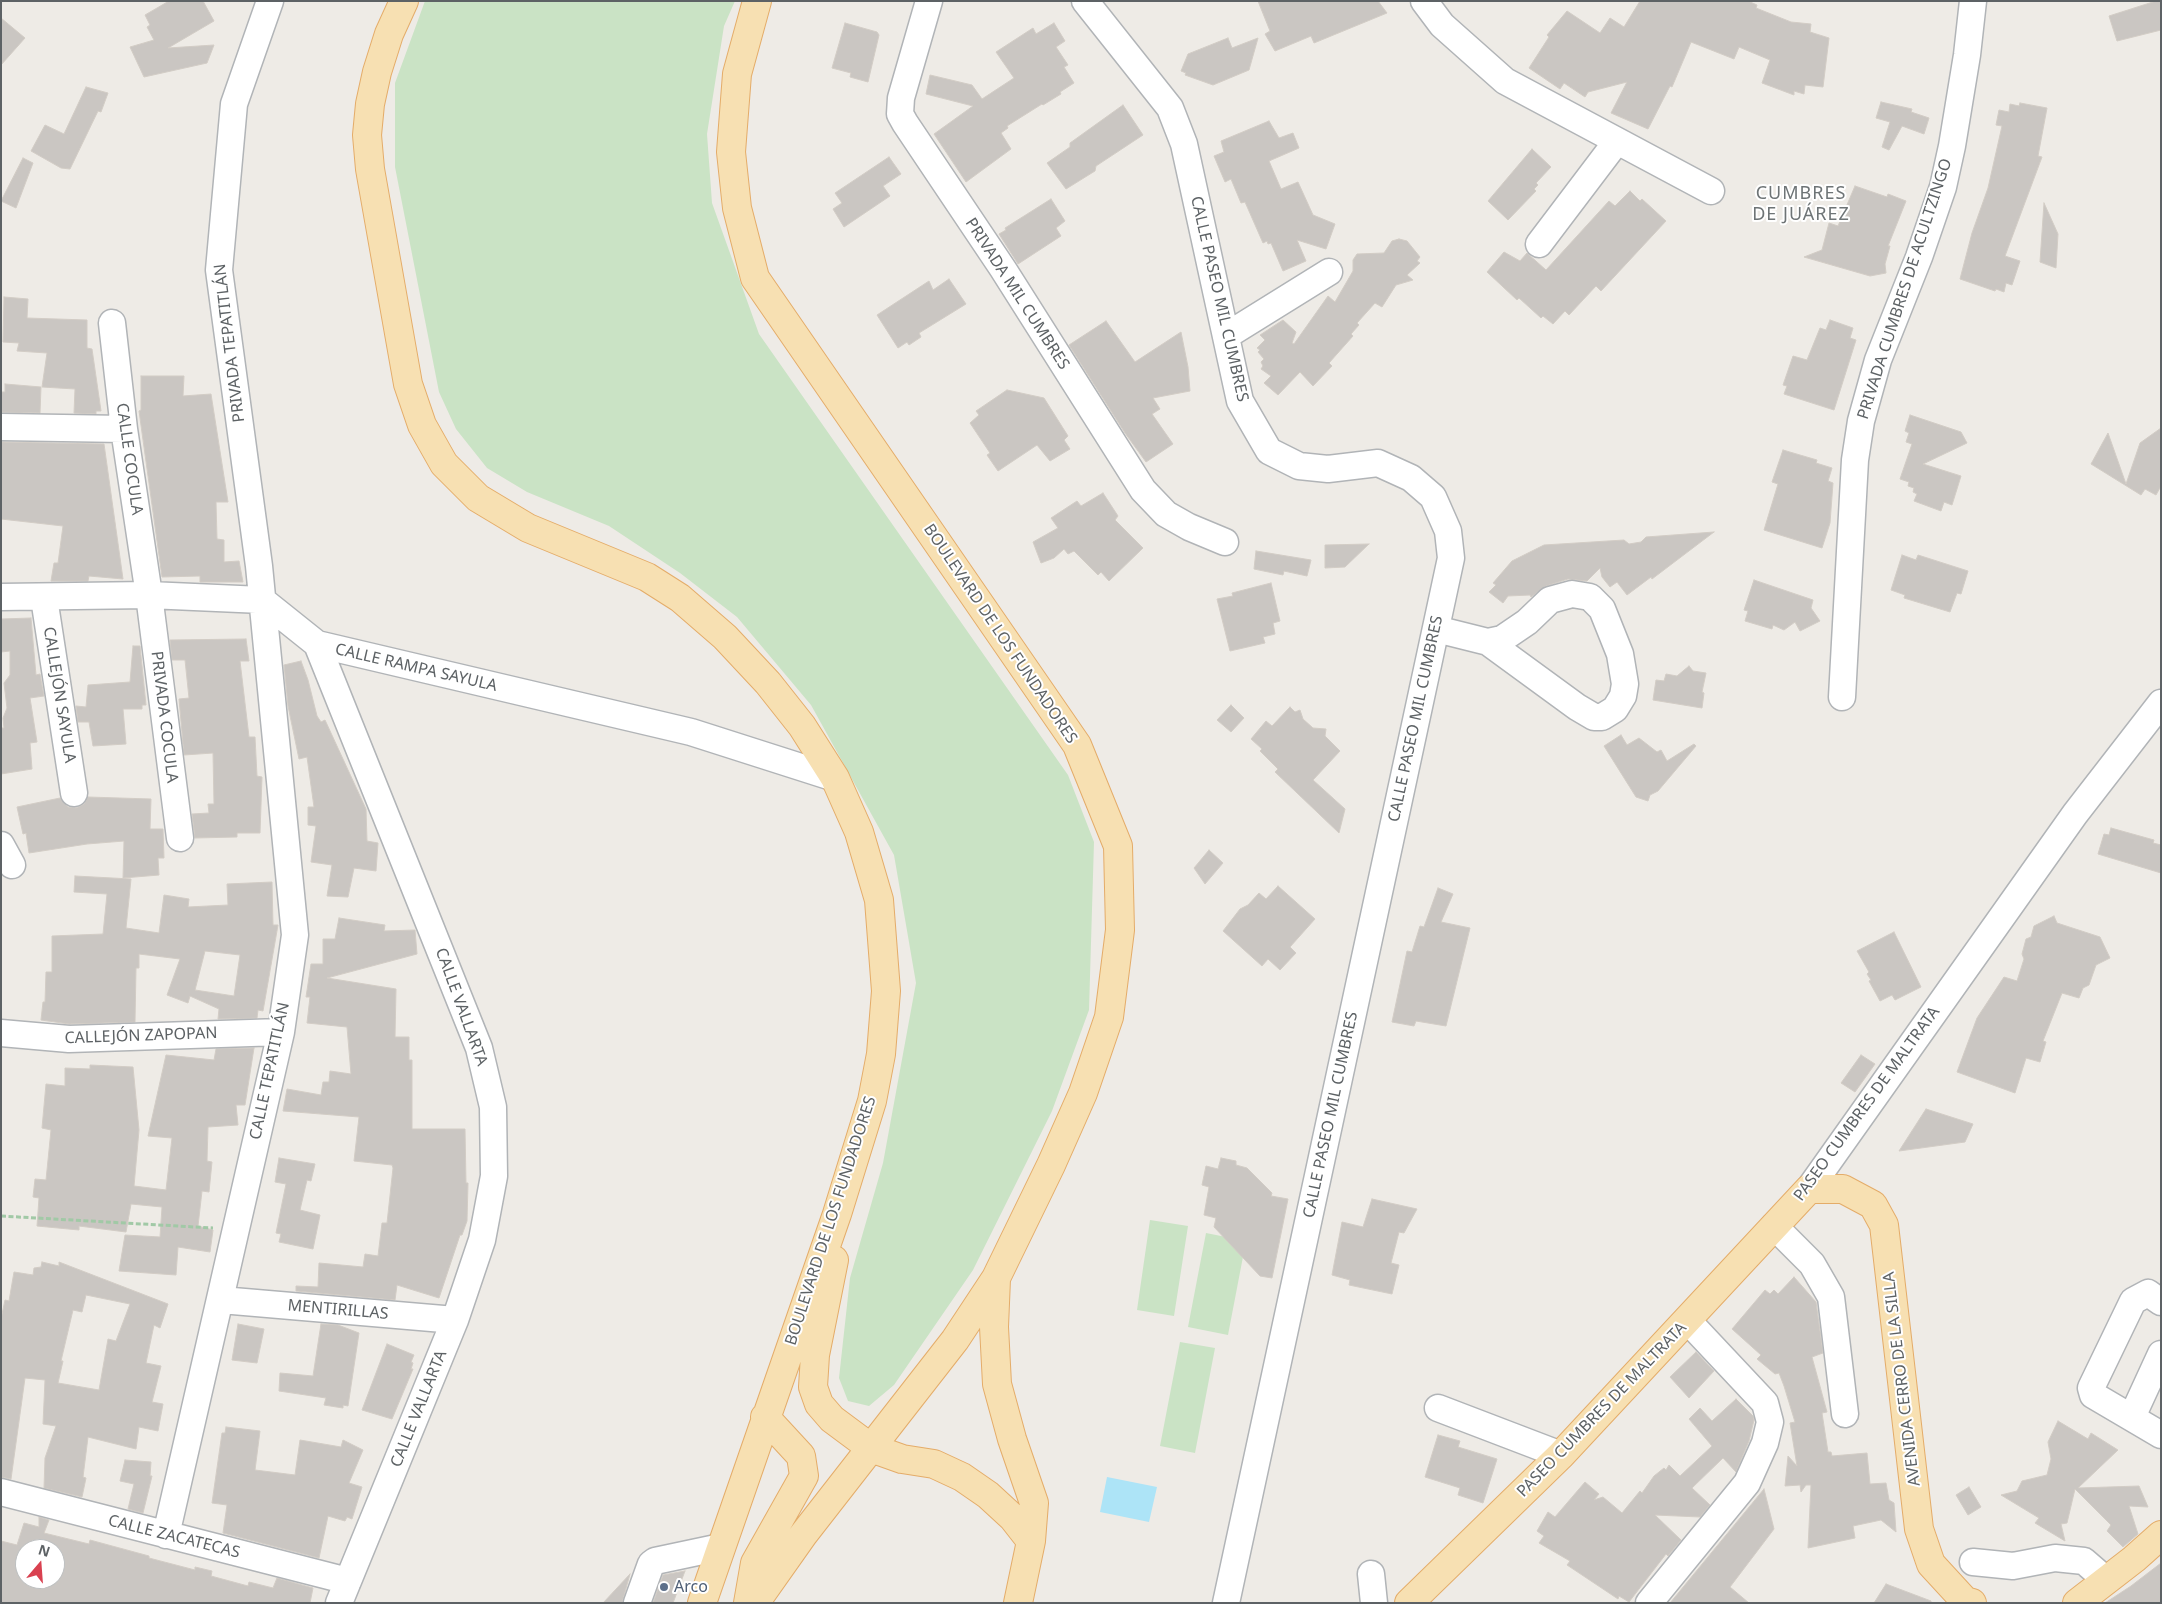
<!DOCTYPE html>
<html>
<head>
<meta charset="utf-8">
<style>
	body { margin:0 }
	#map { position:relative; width:2162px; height:1604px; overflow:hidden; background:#eeebe6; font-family:"Noto Sans",sans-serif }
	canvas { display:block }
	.frame { position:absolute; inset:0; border:2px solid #5d6265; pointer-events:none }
	.north { position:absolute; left:15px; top:1539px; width:50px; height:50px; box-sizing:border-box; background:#fff; border:1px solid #bec0c1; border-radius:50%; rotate:18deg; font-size:14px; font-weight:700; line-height:20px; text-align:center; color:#5d6265 }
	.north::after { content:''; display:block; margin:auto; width:18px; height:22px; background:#d94150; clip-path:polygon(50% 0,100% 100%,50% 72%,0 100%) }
</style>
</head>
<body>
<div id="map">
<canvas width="2162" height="1604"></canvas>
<div class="frame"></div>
<div class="north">N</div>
</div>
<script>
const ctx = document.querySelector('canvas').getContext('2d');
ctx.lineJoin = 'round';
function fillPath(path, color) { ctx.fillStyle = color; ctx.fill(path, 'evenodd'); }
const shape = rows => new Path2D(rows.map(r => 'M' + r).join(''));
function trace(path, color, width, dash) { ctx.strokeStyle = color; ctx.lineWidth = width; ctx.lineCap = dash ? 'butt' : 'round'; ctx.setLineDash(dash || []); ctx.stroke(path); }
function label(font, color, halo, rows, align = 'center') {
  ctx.font = font + ' "Noto Sans",sans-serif'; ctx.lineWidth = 4; ctx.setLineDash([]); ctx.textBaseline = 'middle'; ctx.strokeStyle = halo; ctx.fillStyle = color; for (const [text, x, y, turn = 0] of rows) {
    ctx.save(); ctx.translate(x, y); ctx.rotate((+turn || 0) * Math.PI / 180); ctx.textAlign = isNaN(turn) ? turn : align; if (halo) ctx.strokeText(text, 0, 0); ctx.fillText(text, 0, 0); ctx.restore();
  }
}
const green = shape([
	[425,1,735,1,724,26,707,134,712,203,759,334,1068,775,1094,842,1089,1010,1052,1111,973,1270,894,1385,869,1406,848,1401,839,1378,850,1278,883,1163,916,983,894,855,811,705,737,617,680,573,609,526,527,492,487,468,456,429,439,392,395,167,395,83],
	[1150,1220,1188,1226,1174,1316,1137,1310],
	[1206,1233,1246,1241,1228,1335,1188,1327],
	[1180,1342,1215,1348,1195,1453,1160,1446]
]);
const water = shape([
	[1107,1477,1157,1487,1149,1522,1100,1512]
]);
const building = shape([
	[169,1,203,1,214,21,168,48,214,45,207,63,144,77,130,47,154,40,147,27,150,25,145,15,169,1],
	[1258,1,1378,1,1387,13,1314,43,1311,36,1275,51,1265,34,1270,31,1258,1],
	[1640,1,1748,1,1757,5,1756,8,1791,22,1811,24,1810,32,1829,38,1823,87,1805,85,1804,94,1794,91,1794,95,1762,83,1770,60,1739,47,1734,59,1691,42,1672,87,1670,86,1648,129,1611,113,1627,82,1588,92,1585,97,1564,83,1560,89,1529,68,1549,37,1547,35,1567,11,1600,33,1610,18,1624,27,1640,1],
	[2156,1,2161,1,2161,30,2117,41,2109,16,2156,1],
	[1,18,25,38,1,65,1,18],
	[845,23,877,32,879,35,868,82,850,77,851,73,832,68,845,23],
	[1054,23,1065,41,1056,47,1068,65,1064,67,1074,83,1060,92,1061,94,1043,105,1042,104,1007,126,1008,128,1001,133,1011,149,966,182,934,134,973,106,926,94,930,75,972,85,982,99,1014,78,996,52,1033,28,1036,34,1054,23],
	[1228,38,1232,48,1258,38,1249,70,1213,85,1185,75,1186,73,1181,71,1188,54,1228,38],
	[86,87,108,93,101,112,98,111,70,169,61,168,31,151,45,125,64,134,86,87],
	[1881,102,1912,109,1911,112,1929,118,1924,134,1902,126,1889,150,1882,147,1890,122,1876,118,1881,102],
	[2020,103,2047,108,2038,156,2042,157,2005,256,2020,261,2012,285,2006,283,2004,292,1996,289,1995,291,1960,279,1972,233,1988,188,2002,126,1996,125,1999,110,2009,112,2010,104,2019,106,2020,103],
	[1123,105,1143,135,1096,166,1095,171,1066,189,1047,163,1070,147,1070,143,1123,105],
	[1269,121,1279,138,1293,133,1299,148,1269,161,1281,189,1298,182,1313,215,1335,224,1326,249,1297,240,1306,261,1283,271,1271,243,1268,244,1267,241,1263,243,1245,202,1241,203,1231,179,1225,182,1214,156,1224,152,1221,141,1269,121],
	[1532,149,1551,167,1536,183,1538,185,1534,189,1536,191,1508,220,1488,201,1532,149],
	[889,157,901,174,883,186,890,196,844,227,833,209,842,203,835,193,889,157],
	[23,158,33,163,16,208,1,201,23,158],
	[1855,186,1887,197,1888,194,1906,201,1888,246,1890,246,1885,264,1886,273,1870,276,1804,257,1822,250,1829,223,1838,226,1855,186],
	[1630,191,1640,201,1642,199,1666,221,1601,291,1596,286,1569,315,1565,311,1553,324,1543,316,1541,318,1519,298,1517,300,1487,272,1504,252,1520,261,1527,253,1546,270,1609,201,1615,206,1630,191],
	[1051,199,1065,221,1056,228,1061,236,1018,264,999,234,1006,230,1005,228,1051,199],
	[2044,203,2058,234,2056,268,2040,262,2044,203],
	[1399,239,1407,241,1420,257,1417,261,1420,263,1407,275,1413,280,1396,285,1382,307,1375,303,1357,323,1359,325,1351,334,1353,336,1329,363,1332,366,1313,386,1300,372,1278,395,1264,383,1271,376,1261,369,1263,366,1261,362,1264,359,1258,352,1260,350,1257,348,1265,340,1260,335,1283,320,1296,332,1292,343,1294,344,1328,296,1335,302,1353,271,1353,260,1357,254,1384,253,1392,241,1399,239],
	[949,279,966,304,919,333,921,337,909,345,907,342,898,348,877,315,929,281,933,290,949,279],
	[4,297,28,299,27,318,87,320,87,348,92,349,101,411,96,411,96,414,74,413,75,389,42,387,47,353,17,351,19,343,3,342,4,297],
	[1830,320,1853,328,1850,338,1856,340,1834,410,1784,394,1787,386,1783,385,1793,356,1807,360,1820,328,1826,330,1830,320],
	[1106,321,1135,362,1181,332,1188,367,1190,391,1153,398,1160,409,1152,414,1173,444,1146,462,1125,433,1069,345,1106,321],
	[141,376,184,376,183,396,211,394,228,502,216,502,217,539,224,540,224,562,239,561,243,582,200,582,200,576,162,577,139,411,141,410,141,376],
	[5,384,41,387,40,413,1,412,1,392,5,392,5,384],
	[1007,390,1044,398,1068,436,1064,440,1070,449,1050,461,1037,445,998,471,987,455,990,453,970,423,979,415,976,411,1007,390],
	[1910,415,1961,432,1967,443,1923,464,1961,476,1952,505,1944,502,1941,511,1914,501,1917,494,1913,492,1914,488,1908,486,1909,482,1900,479,1912,444,1906,442,1909,433,1905,431,1910,415],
	[2161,428,2161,486,2156,495,2145,489,2141,495,2091,464,2108,433,2126,484,2140,443,2161,428],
	[1,442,104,444,123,579,89,576,88,581,51,581,54,563,58,563,63,526,1,519,1,442],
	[1783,450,1817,460,1816,463,1832,468,1828,481,1833,483,1830,523,1822,548,1764,530,1778,484,1772,482,1783,450],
	[1103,493,1118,516,1115,520,1143,548,1109,581,1101,572,1098,575,1074,551,1068,554,1064,549,1054,558,1041,563,1033,542,1058,528,1051,518,1077,501,1081,506,1103,493],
	[1714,532,1652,579,1651,577,1627,595,1617,582,1610,587,1602,577,1600,568,1587,581,1568,579,1546,586,1531,597,1530,595,1508,596,1503,603,1489,592,1496,585,1493,583,1512,561,1544,545,1624,540,1629,544,1641,542,1646,537,1714,532],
	[1369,544,1345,567,1325,568,1325,545,1369,544],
	[1256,551,1311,560,1307,576,1284,571,1283,575,1254,569,1256,551],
	[1902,555,1916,560,1918,555,1968,571,1961,594,1957,593,1950,612,1904,598,1905,595,1891,590,1902,555],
	[1754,580,1813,600,1811,608,1820,621,1800,631,1795,622,1784,630,1773,625,1772,629,1745,621,1748,611,1744,610,1754,580],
	[1271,583,1280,621,1273,623,1275,634,1263,637,1265,643,1230,651,1217,599,1233,596,1232,593,1271,583],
	[31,618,36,675,40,674,44,696,30,698,37,742,30,743,32,769,1,774,1,728,4,728,3,718,7,708,4,683,10,675,10,651,1,652,1,619,31,618],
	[246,639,249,661,240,661,249,737,255,737,257,776,262,777,260,833,237,833,237,837,195,838,192,814,209,813,208,804,214,804,213,753,184,755,179,699,189,698,185,660,172,660,170,640,246,639],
	[133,646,140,646,146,705,142,705,142,709,123,709,126,744,93,746,89,722,78,722,76,706,86,707,88,685,130,682,133,646],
	[301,661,308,680,317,716,321,722,325,720,366,809,367,841,378,843,376,871,354,868,348,897,327,896,332,865,311,862,316,826,308,825,308,807,314,807,307,757,299,759,288,706,284,665,301,661],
	[1689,666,1693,671,1706,673,1702,692,1704,693,1702,708,1653,700,1656,680,1664,681,1666,674,1677,676,1689,666],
	[1231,705,1244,718,1231,732,1217,720,1231,705],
	[1290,707,1295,712,1300,710,1303,719,1313,728,1326,729,1325,736,1340,751,1313,780,1345,809,1339,833,1275,772,1278,769,1260,751,1262,749,1251,739,1266,721,1272,726,1290,707],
	[1621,735,1627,745,1639,738,1657,752,1661,750,1667,761,1694,744,1696,746,1658,791,1650,795,1648,801,1636,797,1604,746,1621,735],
	[88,797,151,799,150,829,163,829,164,858,158,858,159,875,123,878,124,841,87,844,29,853,26,833,23,834,17,807,60,798,68,807,76,808,84,804,88,797],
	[2111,828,2154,840,2153,843,2161,845,2161,873,2098,854,2104,834,2109,835,2111,828],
	[1209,850,1223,863,1205,884,1194,868,1209,850],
	[75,876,131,879,126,928,159,933,164,895,189,899,188,907,228,905,227,884,272,882,273,925,278,925,263,1011,258,1010,257,1018,218,1019,219,1009,190,996,188,1003,167,995,180,959,139,954,139,968,136,968,135,1022,69,1024,41,1020,43,1002,45,1002,46,972,52,972,52,936,103,934,107,894,74,892,75,876],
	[205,951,240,955,234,996,195,990,205,951],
	[1278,886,1315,919,1290,947,1296,953,1280,970,1268,959,1262,966,1223,931,1240,909,1248,905,1259,893,1266,899,1278,886],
	[1438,888,1453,894,1441,922,1470,928,1446,1026,1416,1021,1414,1026,1392,1022,1407,951,1412,952,1420,926,1424,927,1438,888],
	[2054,916,2057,923,2100,937,2110,958,2096,965,2089,985,2083,988,2079,998,2062,993,2043,1041,2046,1042,2040,1062,2026,1058,2015,1093,1957,1072,1977,1018,2004,977,2017,981,2024,959,2022,954,2026,939,2031,937,2034,926,2054,916],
	[339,918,385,925,384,931,415,930,417,954,327,978,396,989,395,1037,409,1037,409,1060,412,1060,412,1129,465,1129,466,1183,468,1183,467,1221,462,1235,460,1235,439,1298,397,1285,395,1300,296,1291,296,1286,318,1287,319,1263,363,1267,365,1254,378,1256,382,1223,387,1223,393,1168,392,1165,354,1161,359,1117,283,1111,287,1089,321,1095,323,1082,329,1082,330,1071,351,1074,347,1027,307,1023,310,997,306,997,311,964,323,964,323,939,335,939,339,918],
	[1894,932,1921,987,1895,1000,1892,995,1880,1001,1869,981,1871,980,1867,974,1869,972,1857,951,1894,932],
	[254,1048,245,1105,236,1105,238,1125,208,1127,207,1161,212,1162,209,1192,202,1191,198,1226,213,1230,210,1252,178,1247,176,1275,119,1271,125,1235,160,1237,162,1207,131,1204,126,1232,79,1226,79,1230,37,1226,39,1198,33,1197,35,1179,46,1180,51,1130,42,1128,46,1084,65,1086,65,1068,90,1069,90,1065,133,1067,139,1130,134,1186,166,1190,172,1138,148,1136,166,1055,214,1060,216,1049,254,1048],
	[1861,1055,1875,1064,1855,1092,1841,1083,1861,1055],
	[1926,1109,1973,1124,1965,1142,1899,1151,1926,1109],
	[279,1158,315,1164,311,1181,307,1180,300,1210,320,1215,313,1249,279,1242,281,1234,276,1233,286,1184,275,1182,279,1158],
	[1221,1158,1236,1161,1236,1165,1247,1168,1272,1193,1271,1196,1288,1199,1272,1278,1260,1276,1214,1227,1216,1218,1204,1215,1209,1187,1202,1185,1206,1166,1218,1169,1221,1158],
	[1372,1199,1417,1209,1404,1233,1399,1232,1391,1263,1399,1265,1392,1294,1349,1285,1350,1280,1332,1275,1342,1222,1363,1227,1372,1199],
	[42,1262,59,1266,59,1262,168,1304,160,1328,154,1325,146,1363,161,1366,152,1402,163,1404,158,1431,139,1427,136,1449,88,1437,83,1477,86,1478,82,1497,44,1488,45,1458,56,1426,43,1424,45,1380,25,1378,11,1479,1,1477,1,1319,5,1300,9,1301,14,1272,33,1275,34,1268,41,1267,42,1262],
	[86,1295,130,1304,116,1341,108,1339,99,1390,58,1383,63,1361,61,1361,73,1310,82,1312,86,1295],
	[1794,1277,1816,1302,1823,1353,1812,1357,1827,1412,1822,1413,1828,1452,1831,1452,1832,1456,1867,1453,1870,1484,1886,1483,1889,1500,1894,1503,1896,1532,1881,1520,1853,1526,1855,1538,1808,1548,1811,1485,1806,1485,1801,1492,1800,1485,1785,1486,1788,1456,1797,1466,1790,1423,1795,1422,1784,1386,1779,1373,1775,1374,1757,1359,1761,1355,1732,1329,1765,1290,1770,1294,1774,1290,1778,1294,1794,1277],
	[238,1324,264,1329,257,1363,232,1360,238,1324],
	[321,1324,338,1325,359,1333,348,1406,343,1405,343,1408,324,1405,326,1398,279,1391,280,1373,313,1376,321,1324],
	[387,1344,414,1355,411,1362,413,1363,411,1369,413,1369,392,1419,362,1410,387,1344],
	[1696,1352,1714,1371,1689,1398,1670,1377,1696,1352],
	[1736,1399,1753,1416,1754,1420,1749,1441,1736,1472,1723,1458,1692,1488,1710,1505,1700,1517,1655,1515,1681,1540,1668,1556,1666,1554,1629,1602,1619,1596,1618,1599,1567,1565,1570,1561,1539,1543,1544,1536,1537,1531,1548,1512,1555,1517,1585,1482,1599,1494,1594,1500,1603,1497,1622,1513,1640,1491,1642,1493,1654,1476,1664,1468,1666,1470,1669,1465,1680,1476,1712,1446,1689,1419,1700,1408,1712,1421,1736,1399],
	[2058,1421,2088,1439,2091,1433,2118,1450,2078,1488,2139,1486,2148,1507,2129,1506,2138,1534,2123,1547,2107,1531,2111,1525,2075,1489,2067,1523,2061,1524,2065,1541,2035,1523,2039,1518,2001,1495,2017,1491,2022,1481,2047,1475,2051,1459,2048,1442,2058,1421],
	[226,1427,260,1431,255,1470,295,1475,300,1440,341,1447,343,1440,363,1450,349,1483,362,1487,352,1519,347,1517,345,1521,328,1516,319,1558,223,1533,227,1505,212,1503,222,1433,225,1433,226,1427],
	[1438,1435,1460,1441,1458,1447,1497,1459,1483,1503,1458,1495,1460,1488,1425,1477,1438,1435],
	[125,1460,151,1462,150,1476,152,1476,143,1513,128,1509,134,1484,120,1481,125,1460],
	[1969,1487,1981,1507,1968,1515,1956,1495,1969,1487],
	[1764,1489,1774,1529,1730,1587,1749,1603,1670,1603,1764,1489],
	[39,1517,49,1520,44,1533,89,1544,90,1540,149,1556,149,1558,195,1570,195,1567,212,1571,211,1576,248,1586,249,1582,273,1588,277,1578,313,1588,310,1603,1,1603,1,1541,17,1545,24,1523,39,1527,39,1517],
	[25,1549,55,1549,55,1579,25,1579,25,1549],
	[2161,1563,2161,1603,2105,1603,2131,1586,2161,1563],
	[685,1571,673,1603,653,1603,663,1575,685,1571],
	[630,1574,622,1603,603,1603,630,1574],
	[1886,1584,1931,1601,1931,1603,1874,1603,1886,1584]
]);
const path = shape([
	[1,1216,213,1228]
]);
const minor = shape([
	[929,1,901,98,900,114,905,123,1003,269,1143,490,1166,514,1189,527,1225,542],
	[1085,1,1170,108,1184,144,1240,401,1269,451,1299,466,1328,469,1378,463,1411,478,1433,497,1448,531,1451,558,1226,1603],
	[1424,1,1442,25,1505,81,1711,191],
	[1539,244,1617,141],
	[112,323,124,429,149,595,180,838],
	[1226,336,1329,272],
	[1,427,124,429],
	[1,597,149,595,262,600,317,644,691,732,835,778],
	[44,598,74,793],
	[1436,629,1488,642,1577,707,1594,717,1602,717,1615,709,1623,696,1625,684,1620,654,1602,609,1590,597,1572,594,1550,600,1527,622,1502,639,1488,642],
	[317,644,479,1048,493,1107,494,1176,482,1240,455,1320,339,1603],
	[1842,697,1855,460,1861,421,1878,360,1919,257,1943,187,1952,146,1967,55,1973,1],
	[1,845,12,865],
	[1,1033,69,1039,281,1032],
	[1809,1189,2075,814,2161,703],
	[1774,1226,1812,1264,1831,1297,1845,1414],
	[221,1300,455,1320],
	[2161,1302,2148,1293,2133,1301,2091,1388,2093,1395,2161,1435],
	[1438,1408,1561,1455],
	[2132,1417,2161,1354],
	[1,1492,348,1581],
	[166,1535,281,1032,295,935,259,566,219,270,234,104,270,1],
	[1973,1562,2013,1566,2055,1558,2084,1561,2106,1580],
	[1371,1574,1374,1603],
	[637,1603,651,1564,655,1561,721,1547],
	[1649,1603,1747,1483,1765,1443,1770,1422,1765,1403,1687,1320]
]);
const major = shape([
	[404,1,389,34,377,72,370,104,367,135,370,169,408,384,422,425,444,464,478,498,528,528,647,577,680,598,725,637,768,683,802,726,835,778,859,832,879,900,886,991,881,1054,872,1101,837,1214,702,1603],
	[834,1260,815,1355,813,1387,819,1404,832,1419,871,1448,902,1459,934,1464,962,1477,988,1495,1013,1518,1031,1541],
	[996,1279,994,1327,997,1384,1012,1439,1034,1503,1031,1541,1018,1603],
	[748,1603,755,1563,804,1476,801,1456,765,1417],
	[755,1603,803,1535,955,1340,996,1278,1051,1165,1083,1093,1109,1017,1120,930,1118,846,1077,745,755,278,737,208,731,152,737,74,757,1],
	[1409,1603,1561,1455,1809,1189,1843,1189,1873,1205,1884,1225,1919,1529,1931,1564,1965,1601,1972,1603],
	[2077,1603,2134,1559,2161,1535]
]);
const markers = [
	[664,1587,5,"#5c6f8a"]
];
const streetNames = [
	["PRIVADA CUMBRES DE ACULTZINGO",1905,289,-72],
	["PRIVADA MIL CUMBRES",1017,294,57],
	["CALLE PASEO MIL CUMBRES",1219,299,77],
	["PRIVADA TEPATITLÁN",230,343,-97],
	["CALLE COCULA",129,459,82],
	["BOULEVARD DE LOS FUNDADORES",1000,634,56],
	["CALLE RAMPA SAYULA",416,668,13],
	["CALLEJÓN SAYULA",59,695,81],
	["PRIVADA COCULA",164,717,83],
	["CALLE PASEO MIL CUMBRES",1416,719,-78],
	["CALLE VALLARTA",461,1007,70],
	["CALLEJÓN ZAPOPAN",141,1036,-2],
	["CALLE TEPATITLÁN",270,1071,-78],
	["PASEO CUMBRES DE MALTRATA",1867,1104,-54],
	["CALLE PASEO MIL CUMBRES",1331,1115,-78],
	["BOULEVARD DE LOS FUNDADORES",831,1221,-72],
	["MENTIRILLAS",338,1310,5],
	["AVENIDA CERRO DE LA SILLA",1902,1379,-97],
	["CALLE VALLARTA",419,1409,-68],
	["PASEO CUMBRES DE MALTRATA",1602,1410,-46],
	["CALLE ZACATECAS",174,1537,14]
];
const serviceNames = [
	["Arco",674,1587]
];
const neighbourhoodNames = [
	["CUMBRES",1801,194],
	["DE JUÁREZ",1801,215]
];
fillPath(green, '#cae3c5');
fillPath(water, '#ade4f7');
fillPath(building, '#cac6c2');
trace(building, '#d2ccc5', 1);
trace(minor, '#b1b4b7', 29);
trace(major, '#e4ac69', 30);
trace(path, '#a1c9a6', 3, [5, 2.5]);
trace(minor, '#fff', 26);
trace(major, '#f7e0b2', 28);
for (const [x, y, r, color] of markers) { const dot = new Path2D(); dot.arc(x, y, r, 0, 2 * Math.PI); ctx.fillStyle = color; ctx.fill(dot); trace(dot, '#fff', 2); }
label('16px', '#5d6265', '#fff', streetNames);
label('16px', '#4e5e75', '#fff', serviceNames, 'left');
ctx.letterSpacing = '1px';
label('18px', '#6e7476', '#fff', neighbourhoodNames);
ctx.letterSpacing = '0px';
</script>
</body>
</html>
